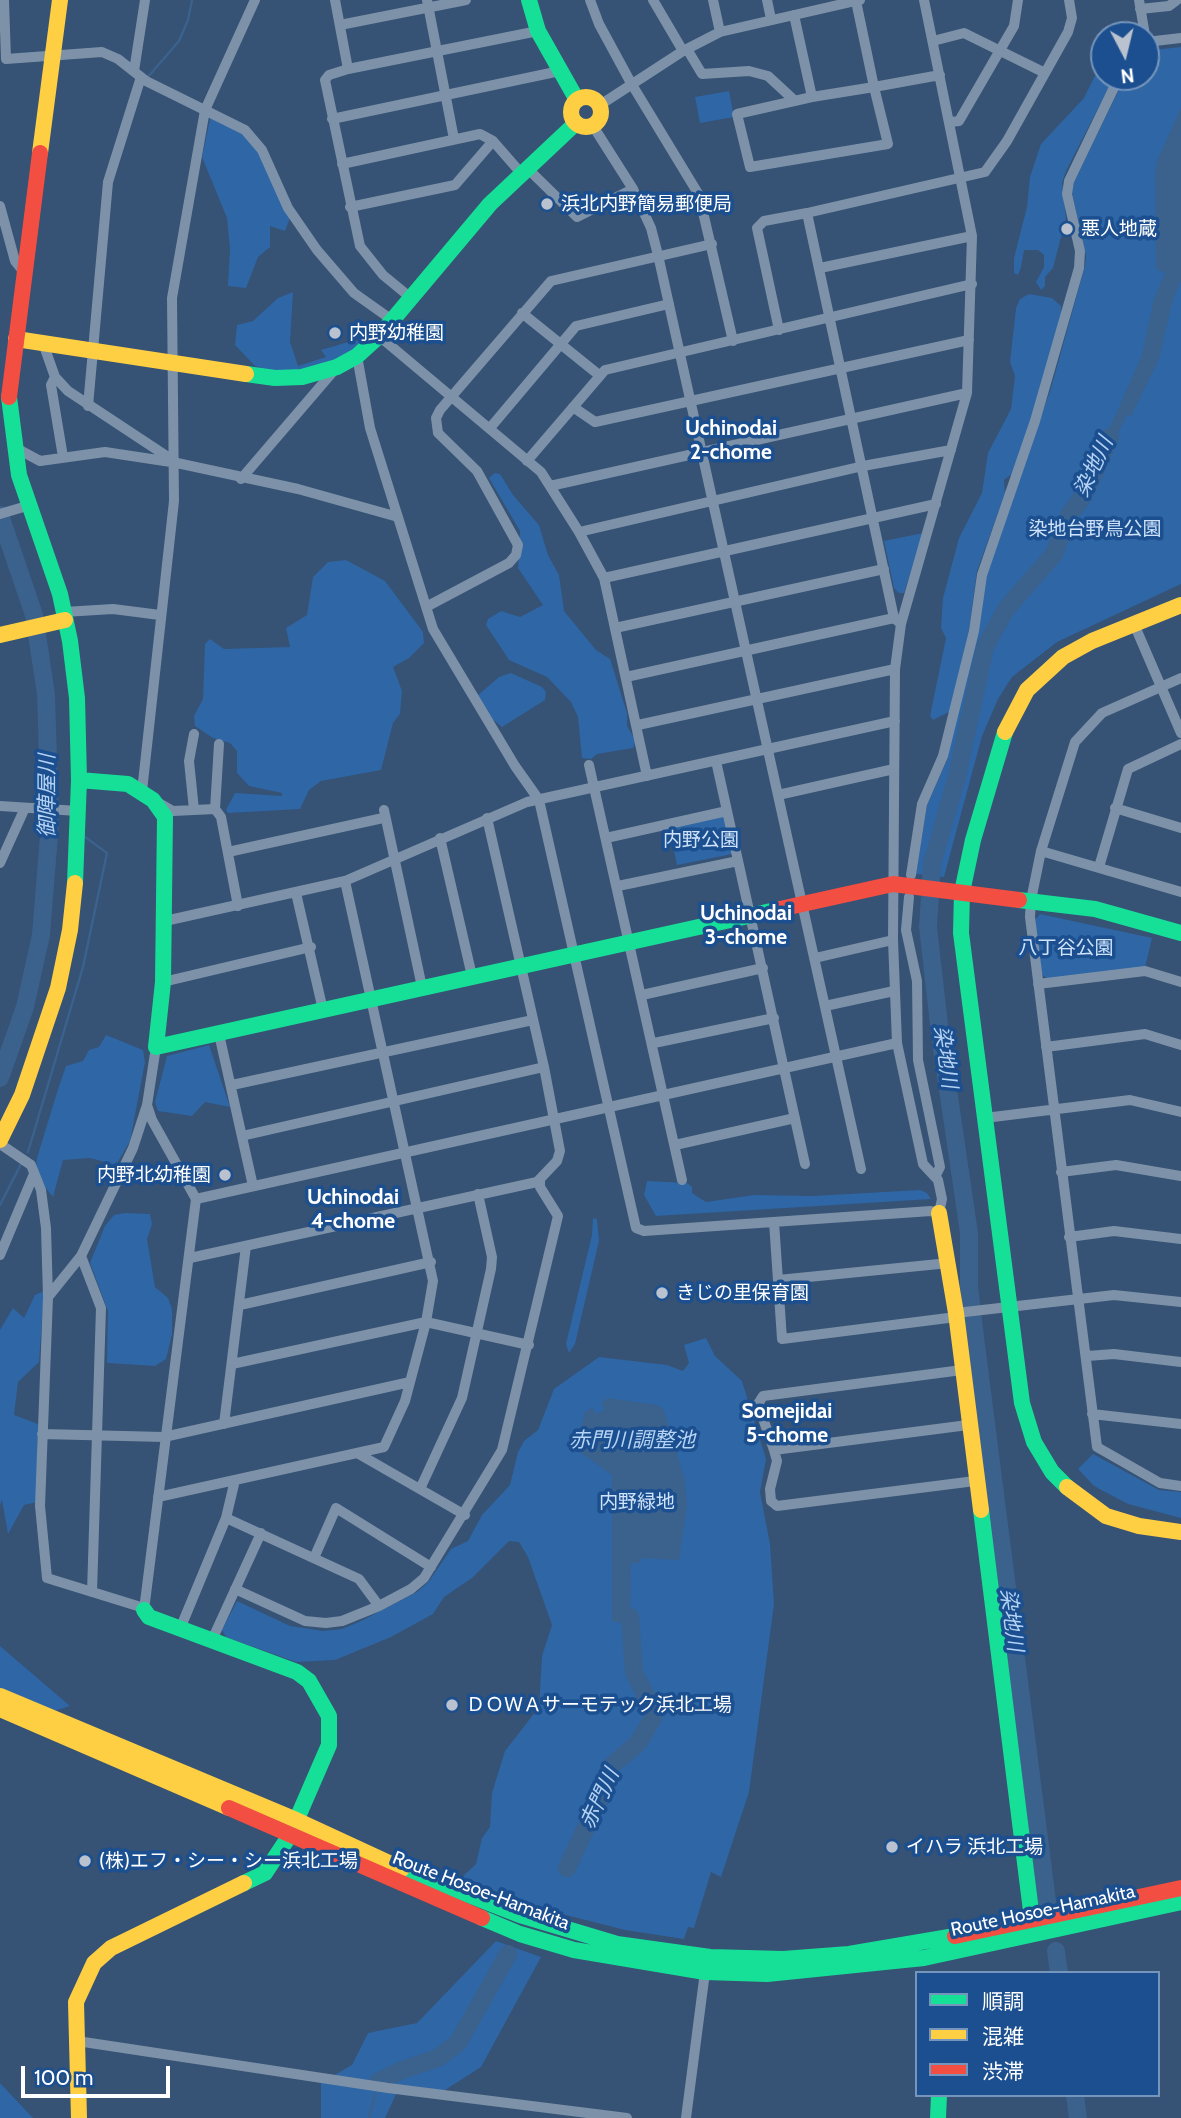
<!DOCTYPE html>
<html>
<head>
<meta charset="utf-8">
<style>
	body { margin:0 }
	#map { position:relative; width:1181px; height:2118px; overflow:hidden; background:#365274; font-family:Cabin,"Noto Sans JP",sans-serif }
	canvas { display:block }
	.legend { position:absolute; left:915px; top:1971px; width:245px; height:126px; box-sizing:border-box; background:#1b4f8f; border:2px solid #7695bc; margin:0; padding:9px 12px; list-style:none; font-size:21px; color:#fff }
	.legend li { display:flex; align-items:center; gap:14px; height:35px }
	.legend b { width:35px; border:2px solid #7695bc }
	.north { position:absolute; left:1090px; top:21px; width:70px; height:70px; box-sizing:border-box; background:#1b4f8f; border:2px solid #7695bc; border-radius:50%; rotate:173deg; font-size:19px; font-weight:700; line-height:28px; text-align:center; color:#fff }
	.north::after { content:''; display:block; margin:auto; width:24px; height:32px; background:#b9c2ce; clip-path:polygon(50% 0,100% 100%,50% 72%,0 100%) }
	.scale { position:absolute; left:21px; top:2066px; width:149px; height:32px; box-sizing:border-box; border:4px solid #fff; border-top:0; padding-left:9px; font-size:21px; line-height:24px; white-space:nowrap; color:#fff; -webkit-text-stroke:5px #1b4f8f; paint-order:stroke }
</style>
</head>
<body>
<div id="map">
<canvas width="1181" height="2118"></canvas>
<ul class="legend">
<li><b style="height:9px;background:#16e098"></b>順調</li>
<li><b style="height:9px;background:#ffcf43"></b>混雑</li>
<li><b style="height:9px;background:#f24e42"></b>渋滞</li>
</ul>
<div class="north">N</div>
<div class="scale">100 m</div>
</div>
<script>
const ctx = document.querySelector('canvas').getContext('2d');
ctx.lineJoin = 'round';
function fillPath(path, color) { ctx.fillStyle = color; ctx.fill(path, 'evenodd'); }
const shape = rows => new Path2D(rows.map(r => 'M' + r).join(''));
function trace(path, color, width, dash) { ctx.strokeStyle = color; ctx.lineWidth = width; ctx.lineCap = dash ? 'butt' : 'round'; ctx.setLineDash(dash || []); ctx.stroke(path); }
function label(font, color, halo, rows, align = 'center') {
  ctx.font = font + ' Cabin,"Noto Sans JP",sans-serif'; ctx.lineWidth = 7; ctx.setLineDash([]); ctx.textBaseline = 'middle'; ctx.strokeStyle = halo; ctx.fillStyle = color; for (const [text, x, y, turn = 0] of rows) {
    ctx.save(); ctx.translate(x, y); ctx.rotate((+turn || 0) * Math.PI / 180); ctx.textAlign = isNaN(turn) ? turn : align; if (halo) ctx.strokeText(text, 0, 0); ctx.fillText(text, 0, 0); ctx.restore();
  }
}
const green = shape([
	[1181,47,1181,584,1057,642,1012,677,998,699,982,736,944,877,916,874,927,805,947,760,987,574,1051,388,1085,266,1086,256,1072,192,1074,182,1125,77,1146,77,1146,56,1152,50],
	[1104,57,1104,77,1114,77,1066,171,1062,183,1066,218,1053,268,1045,277,1045,286,1041,290,1036,282,1044,267,1044,255,1038,250,1024,250,1021,267,1018,275,1014,273,1014,258,1027,207,1030,177,1041,144,1084,98],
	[729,91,734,117,700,123,695,97],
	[211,114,244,131,264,161,290,218,285,231,270,226,270,247,258,257,246,288,228,286,230,249,227,218,202,157],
	[293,292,290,342,298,366,326,357,321,350,355,340,363,342,341,360,283,379,254,365,235,345,237,325,253,321,278,298],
	[1029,294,1052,298,1061,306,1061,317,1036,406,1013,473,1004,480,1005,493,977,571,969,630,951,711,933,720,930,716,946,638,941,628,943,598,959,538,982,493,988,453,1011,409,1015,376,1010,362,1016,308,1020,299],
	[495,473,500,474,513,495,539,525,548,555,559,575,564,611,596,650,610,659,627,713,627,726,636,741,633,748,597,754,591,759,582,758,578,717,571,702,547,677,509,660,486,625,488,619,501,611,520,617,543,605,518,568,520,531,489,478],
	[923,533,904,593,899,593,894,588,884,541],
	[346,560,385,581,423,632,424,643,409,658,393,667,402,691,400,714,393,723,381,770,321,781,309,790,300,809,228,813,226,810,235,793,282,796,282,793,249,786,237,773,237,751,230,743,213,738,195,726,194,716,203,699,205,644,210,639,224,649,290,647,286,628,307,615,313,577,328,562],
	[511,673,542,687,546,692,545,700,502,727,491,718,477,696,499,677],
	[724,815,732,854,677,865,669,826],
	[1040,914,1152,938,1145,968,1048,979,1041,974,1035,920],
	[106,1035,143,1050,145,1062,130,1141,116,1165,90,1158,63,1160,53,1197,41,1182,36,1170,37,1158,58,1089,66,1066,83,1061,89,1050,99,1047],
	[209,1045,230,1107,205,1102,192,1116,158,1111,155,1102,167,1056],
	[647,1181,687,1183,692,1187,692,1193,706,1202,754,1195,812,1196,920,1190,927,1193,931,1199,656,1216,644,1195],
	[125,1213,150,1214,152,1224,147,1239,155,1287,168,1298,172,1309,172,1334,166,1359,155,1366,107,1363,108,1311,90,1263,105,1226,114,1215],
	[593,1218,597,1219,599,1241,575,1344,569,1353,566,1344,592,1235],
	[44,1291,39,1362,18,1382,14,1415,38,1424,37,1502,24,1505,8,1534,2,1500,0,1505,0,1330,13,1308,24,1318,35,1295],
	[706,1338,715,1356,742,1381,766,1459,760,1492,770,1544,774,1604,749,1792,721,1877,711,1872,694,1928,688,1927,684,1939,625,1930,546,1910,461,1878,476,1864,482,1838,490,1827,492,1793,505,1751,539,1707,542,1656,552,1625,528,1557,519,1542,509,1541,472,1578,444,1597,433,1614,391,1637,335,1660,296,1662,226,1637,222,1630,237,1601,290,1626,323,1631,342,1629,361,1621,417,1592,429,1581,451,1549,468,1541,482,1515,510,1485,518,1452,524,1441,538,1430,554,1389,599,1357,667,1365,683,1371,689,1363,684,1345],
	[1093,1454,1159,1490,1181,1492,1181,1518,1128,1504,1094,1486,1078,1469],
	[0,1646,70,1706,54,1711,0,1689],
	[496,1941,541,1957,481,2067,442,2092,398,2090,385,2118,321,2118,321,2083,352,2065,368,2033,417,2023],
	[0,2083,33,2118,0,2118]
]);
const water = shape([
	[1181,108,1181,281,1173,299,1159,359,1131,416,1127,415,1104,461,1097,457,1142,355,1154,299,1165,273,1156,269,1155,174,1157,161],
	[608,1398,657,1405,664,1410,685,1481,687,1505,679,1560,641,1558,640,1563,631,1563,630,1617,621,1623,612,1621,612,1475,577,1450,585,1412,592,1408,597,1414,605,1409,601,1403]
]);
const stream = shape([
	[147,78,179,41,188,20,192,0],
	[28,1152,83,967,107,853,85,837],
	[0,1205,21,1164],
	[369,2118,375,2094]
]);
const river = shape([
	[0,515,34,615,46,694,50,823,41,935,25,1007,0,1078],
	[567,1868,607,1783,609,1768,638,1743,653,1718,653,1710,634,1672,630,1617],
	[1047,1901,976,1345,969,1286,969,1233,941,1042,928,927,932,864,957,776,985,647,1006,609,1054,554,1069,515,1084,495,1110,437],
	[1056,1951,1059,1973],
	[378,2082,402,2070,438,2058,458,2043,508,1954],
	[1075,2095,1078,2118]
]);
const street = shape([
	[4,0,6,59,102,52,118,59,146,81,245,130,262,150,288,208,317,250,354,293,392,320],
	[335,0,348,69],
	[427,0,454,139],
	[590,0,599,24,631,83,699,195,733,341],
	[653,0,683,51],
	[713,0,720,32],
	[767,0,771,19],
	[1139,0,1145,35],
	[856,1,874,87,888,144,750,167,737,114,812,97,874,87,940,75],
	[1140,9,1169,6,1177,0],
	[794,15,812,97],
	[340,25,466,0],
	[933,41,964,33,1045,73],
	[1146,42,1181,38],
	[687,49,702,74,749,71,768,76,795,101],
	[134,71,145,0],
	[600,105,683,51,720,32,860,0],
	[332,119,560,71],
	[951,122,959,121,1014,26,1018,0],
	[593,126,633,189,651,228,658,255,861,1169],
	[342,164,480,134,493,141,520,172],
	[526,167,577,217,633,189],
	[0,206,15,261,24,272],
	[350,207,455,185,493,141],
	[820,268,972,236],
	[411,298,383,275,360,246,325,80,329,75,348,69,538,31],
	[522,313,599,375],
	[779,330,757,228,764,221,807,213],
	[379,336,541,472,579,532,604,578,647,776],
	[43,343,55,377,68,391,177,463,298,489,398,517],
	[357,356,370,428,433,629,515,766,539,800,636,1228,644,1231,931,1211,939,1213,942,1199,938,1180,923,1164,897,1043,893,940,895,669,901,624,967,393,972,236,924,0],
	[55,377,51,385,63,457],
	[88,406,108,182,141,77],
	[573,407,595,422,969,340],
	[490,428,576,326,669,304],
	[14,447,40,461,105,452,171,462],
	[527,461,605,370,972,284],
	[241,479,337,367],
	[550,486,967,393],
	[0,514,27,506],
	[579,532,863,466,951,450],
	[604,578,936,504],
	[426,607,509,563,516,555,518,545,477,471,438,433,436,418,440,410,551,281,712,244],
	[64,612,113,609,160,615],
	[901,624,894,618,807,213,985,172,1007,141,1068,32,1072,18,1069,0],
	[1134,624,1181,733],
	[615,628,884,569],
	[626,677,894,618],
	[1181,678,1102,713,1075,742,1041,851,1031,900,1030,917,1097,1447,1160,1483,1181,1486],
	[638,725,895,669],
	[716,761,805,1164],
	[589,765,682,1180],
	[142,791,174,501,172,298,205,110,255,0],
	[778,795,894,769],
	[159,803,173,811,215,809,221,817,238,906],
	[0,806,78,811],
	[1115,808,1181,828],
	[215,809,219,744],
	[194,810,189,761,194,734],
	[384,810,422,987],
	[440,838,472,976],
	[606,838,727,811],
	[1041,851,1181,892],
	[228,852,383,818],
	[0,863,24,810],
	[1099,867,1128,769,1181,744],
	[911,875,922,804,943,756,974,631,982,575,1035,421,1079,268,1080,251,1067,194,1069,181,1119,77],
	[618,886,738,861],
	[296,893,323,1010],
	[909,897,906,930,917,981,918,1060,940,1167,935,1177],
	[165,921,345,881,527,802,895,721],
	[815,958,893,940],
	[163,982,311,947],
	[1038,984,1145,971,1181,982],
	[642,995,763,968],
	[825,1006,894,991],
	[219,1034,253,1186],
	[654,1043,774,1018],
	[1046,1047,1145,1034,1181,1045],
	[232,1085,533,1020],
	[985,1118,1130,1100,1181,1112],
	[242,1136,544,1067],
	[0,1144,31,1165,41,1190,46,1228,48,1297,40,1506,47,1578,144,1608],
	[675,1145,795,1118],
	[1061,1172,1116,1165,1181,1176],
	[196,1199,897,1043],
	[774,1222,782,1339,956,1317],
	[1069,1237,1114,1231,1181,1239],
	[0,1255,34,1174],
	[81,1256,101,1308,92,1592],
	[190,1258,537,1182,557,1161,560,1151,544,1067,487,818],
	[778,1280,949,1263],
	[48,1297,81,1256,133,1148,147,1105,156,1047],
	[240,1305,431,1262],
	[956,1313,1114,1295,1181,1302],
	[1087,1356,1114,1354,1181,1362],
	[232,1364,426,1322,529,1345],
	[962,1370,763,1396,758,1404,774,1450,968,1425],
	[1092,1414,1181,1424],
	[224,1424,246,1246],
	[42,1434,164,1437,410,1382],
	[774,1450,777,1461,770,1489,771,1501,777,1506,975,1481],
	[357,1453,465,1515],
	[420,1489,462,1398,491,1269,492,1257,478,1194],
	[158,1497,384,1447,405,1401,426,1322,433,1281,345,881],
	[226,1518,359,1579,379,1606],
	[314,1558,336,1508,431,1567],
	[235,1589,305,1621,326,1623,342,1621,379,1606,411,1589,424,1578,502,1450,558,1216,540,1187,540,1181],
	[144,1610,196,1199,152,1120,147,1105],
	[180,1629,226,1518,235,1480],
	[212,1640,261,1533],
	[77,2041,388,2088,627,2118],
	[686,2118,705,1972]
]);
const fast = shape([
	[529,0,538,31,577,100],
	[246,374,275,378,302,377,337,367,357,356,379,336,490,204,576,123],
	[9,397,19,475,60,594,70,641,77,698,79,780,75,883],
	[1005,732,973,840,962,892,961,933,1022,1403,1034,1442,1052,1472,1067,1487],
	[79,780,128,784,153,800,165,817,163,982,156,1047,780,909],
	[1019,900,1095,909,1181,933],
	[981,1510,1032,1919],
	[144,1610,149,1617,297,1672,309,1681,329,1716,329,1745,290,1835,265,1873,244,1883],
	[402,1869,520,1915,617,1944,710,1957,783,1959,849,1954,955,1936],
	[482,1918,520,1934,574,1950,705,1972,767,1974,924,1958,1181,1902],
	[938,2118,939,2095]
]);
const slow = shape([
	'571 112a15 15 0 1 1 30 0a15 15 0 1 1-30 0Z',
	[40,153,60,0],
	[16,339,246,374],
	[0,635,65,620],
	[1005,732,1027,690,1063,657,1092,641,1181,605],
	[0,1140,22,1095,58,988,70,930,75,883],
	[939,1213,956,1313,981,1510],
	[1067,1487,1106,1516,1139,1526,1181,1532],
	[0,1696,296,1820,402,1869],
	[0,1709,229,1808],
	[79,2118,76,2002,94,1963,111,1948,244,1883]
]);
const jam = shape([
	[9,397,40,153],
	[780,909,893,884,1019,900],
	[229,1808,482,1918],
	[955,1936,1181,1888]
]);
const markers = [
	[547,204,7,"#b9c2ce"],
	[1067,229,7,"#b9c2ce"],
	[335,333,7,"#b9c2ce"],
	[225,1175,7,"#b9c2ce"],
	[662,1293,7,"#b9c2ce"],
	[452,1705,7,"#b9c2ce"],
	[892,1847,7,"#b9c2ce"],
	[85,1861,7,"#b9c2ce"]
];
const poiNames = [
	["浜北内野簡易郵便局",561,204],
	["悪人地蔵",1081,229],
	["内野幼稚園",349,333],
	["内野北幼稚園",211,1175,"right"],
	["きじの里保育園",676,1293],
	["ＤＯＷＡサーモテック浜北工場",466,1705],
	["イハラ 浜北工場",906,1847],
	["(株)エフ・シー・シー浜北工場",99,1861]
];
const parkNames = [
	["染地台野鳥公園",1095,529],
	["内野公園",701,840],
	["八丁谷公園",1066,948],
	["内野緑地",637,1502]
];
const streetNames = [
	["Route Hosoe-Hamakita",481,1891,21],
	["Route Hosoe-Hamakita",1043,1911,-12]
];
const neighbourhoodNames = [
	["Uchinodai",731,429],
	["2-chome",731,453],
	["Uchinodai",746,914],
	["3-chome",746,938],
	["Uchinodai",353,1198],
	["4-chome",353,1222],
	["Somejidai",787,1412],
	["5-chome",787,1436]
];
const waterNames = [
	["染地川",1094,467,-65],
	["御陣屋川",48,796,-90],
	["染地川",945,1057,82],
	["赤門川調整池",632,1441],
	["染地川",1011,1620,83],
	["赤門川",600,1799,-65]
];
fillPath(green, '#2f66a5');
fillPath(water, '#3b618d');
trace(stream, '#3b618d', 2.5);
trace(river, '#3b618d', 18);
trace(street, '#7d92a8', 10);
trace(fast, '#16e098', 16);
trace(slow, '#ffcf43', 16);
trace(jam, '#f24e42', 16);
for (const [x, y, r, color] of markers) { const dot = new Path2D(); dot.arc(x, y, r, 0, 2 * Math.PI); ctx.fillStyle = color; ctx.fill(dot); trace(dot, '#1b4f8f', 2.5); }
label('19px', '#fff', '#1b4f8f', poiNames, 'left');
label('19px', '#cfe3fa', '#1b4f8f', parkNames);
label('19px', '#fff', '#1b4f8f', streetNames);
label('bold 21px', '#fff', '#1b4f8f', neighbourhoodNames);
label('italic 21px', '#b5d3f5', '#1b4f8f', waterNames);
</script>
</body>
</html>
